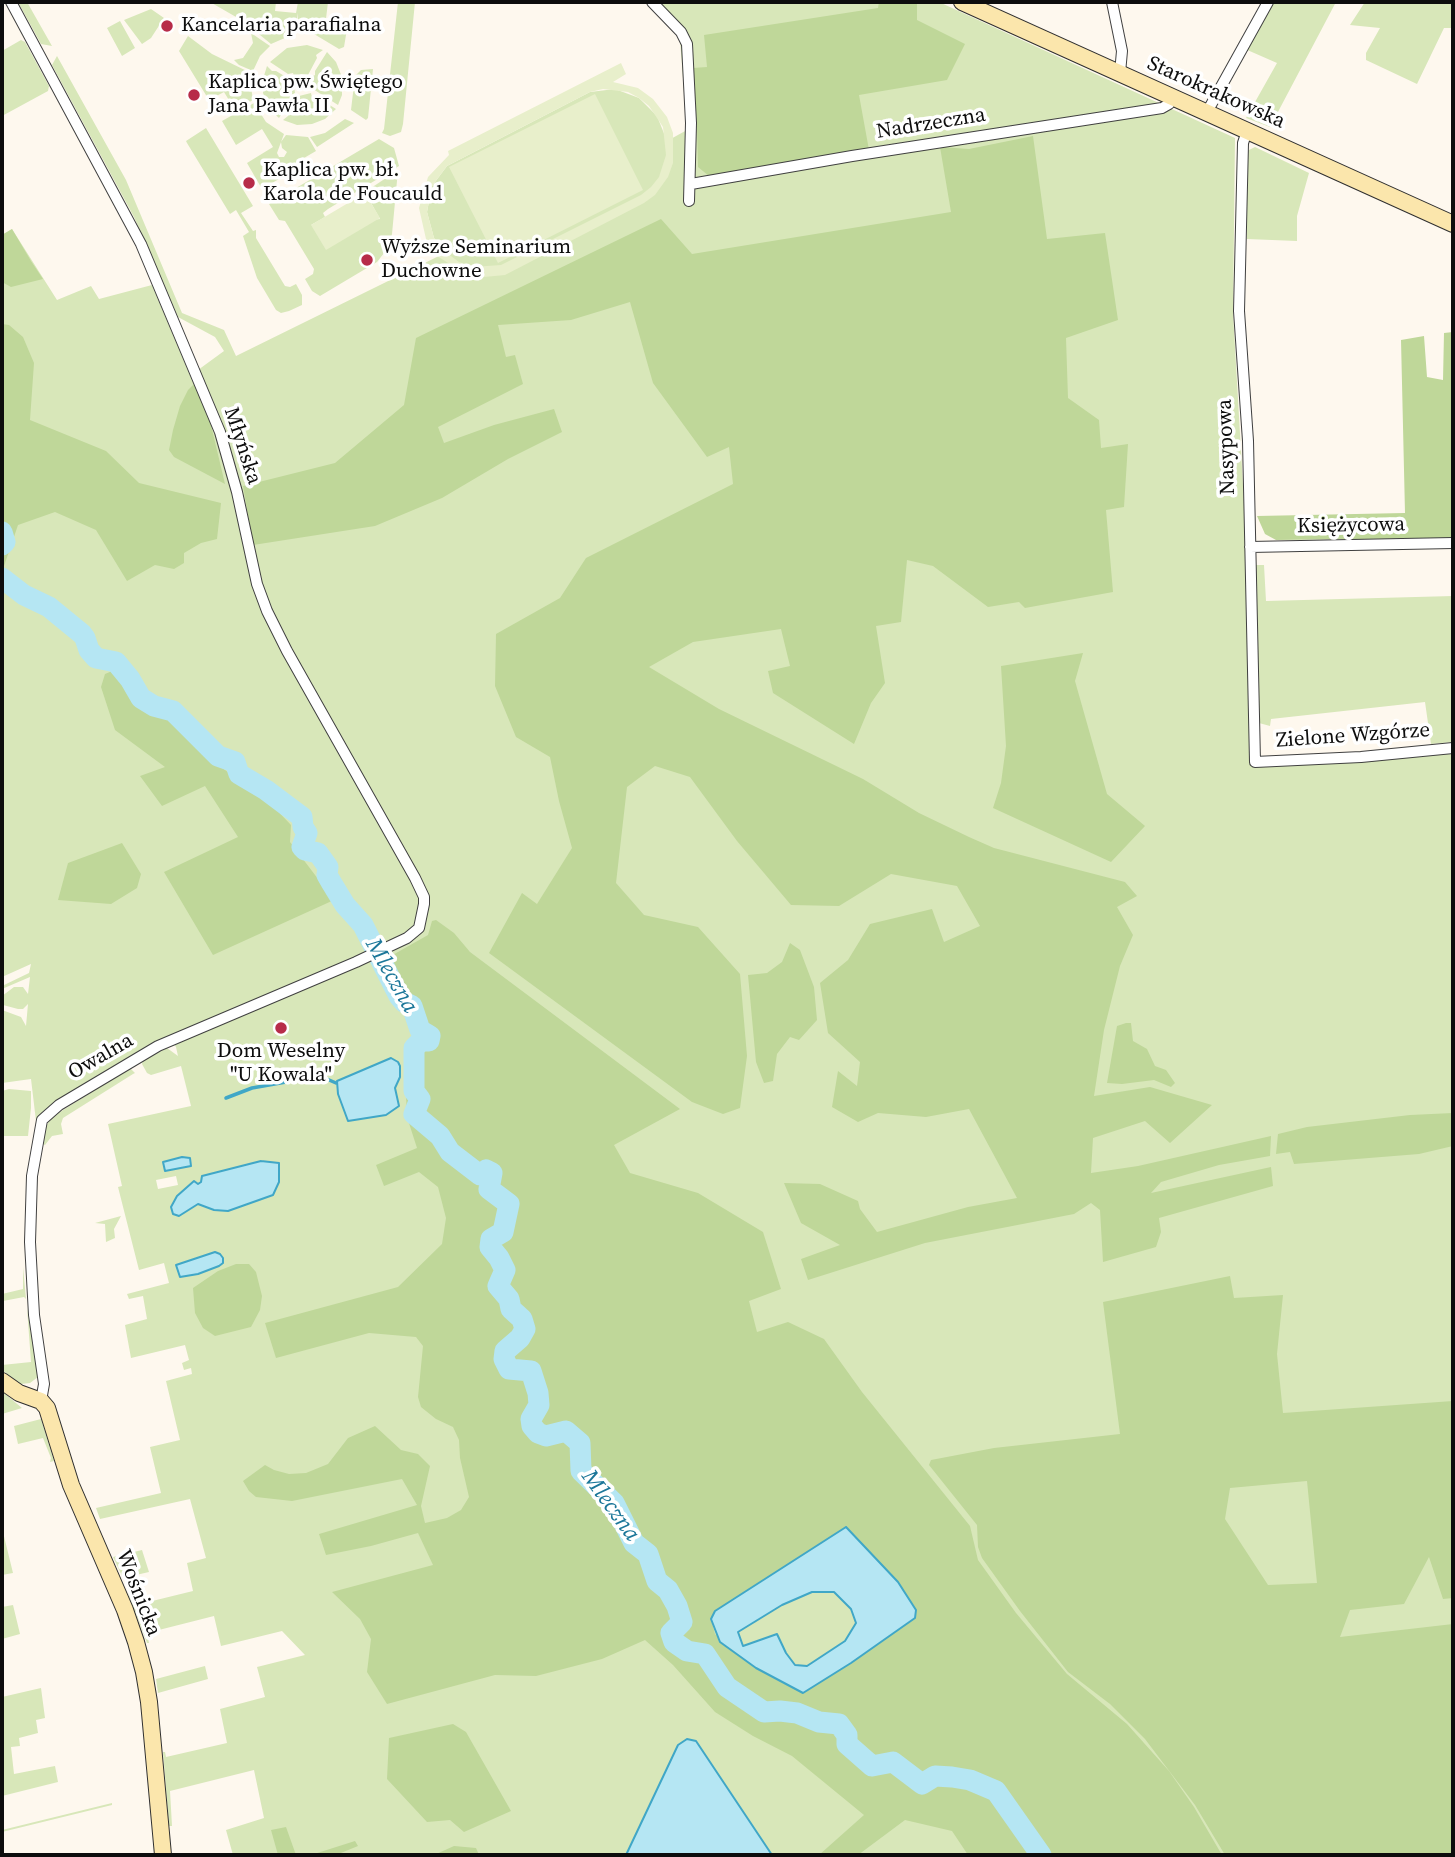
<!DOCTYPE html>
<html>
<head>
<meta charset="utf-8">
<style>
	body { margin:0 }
	#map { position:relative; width:1455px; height:1857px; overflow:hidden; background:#fef8ee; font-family:"Source Serif 4",serif }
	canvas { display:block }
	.frame { position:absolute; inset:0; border:4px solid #0d0d0d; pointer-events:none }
</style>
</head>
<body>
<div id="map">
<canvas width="1455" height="1857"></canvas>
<div class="frame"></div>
</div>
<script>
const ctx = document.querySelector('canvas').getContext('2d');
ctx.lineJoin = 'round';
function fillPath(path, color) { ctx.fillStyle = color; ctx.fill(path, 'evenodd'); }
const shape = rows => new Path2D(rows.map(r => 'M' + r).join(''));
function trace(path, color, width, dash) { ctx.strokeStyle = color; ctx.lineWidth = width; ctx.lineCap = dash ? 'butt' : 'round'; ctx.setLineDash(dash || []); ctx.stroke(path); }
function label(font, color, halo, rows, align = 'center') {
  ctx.font = font + ' "Source Serif 4",serif'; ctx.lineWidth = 7; ctx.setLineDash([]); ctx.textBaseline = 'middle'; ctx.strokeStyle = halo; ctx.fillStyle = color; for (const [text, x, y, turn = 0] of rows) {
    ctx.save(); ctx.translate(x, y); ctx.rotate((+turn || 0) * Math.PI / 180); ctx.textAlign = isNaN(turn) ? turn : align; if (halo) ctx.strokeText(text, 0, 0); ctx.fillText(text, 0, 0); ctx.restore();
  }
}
const green = shape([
	[18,2,27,2,52,46,41,44],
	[210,2,276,2,275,11,296,13,298,2,328,2,325,27,347,29,344,47,339,49,314,34,297,33,298,13,294,34,271,44,243,21],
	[398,2,415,2,403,124,401,132,390,136,382,133,384,129],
	[656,2,939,2,1235,138,1233,313,1246,537,1250,762,1453,750,1453,1855,233,1855,226,1830,264,1818,254,1770,170,1791,172,1826,169,1826,163,1752,165,1752,166,1757,227,1743,220,1709,265,1697,257,1667,305,1655,282,1631,221,1646,214,1616,147,1633,149,1643,147,1643,128,1593,136,1605,193,1591,187,1563,206,1558,190,1499,100,1519,96,1508,161,1493,150,1447,180,1440,166,1381,192,1374,191,1368,184,1370,182,1363,189,1360,185,1345,131,1358,125,1325,147,1319,143,1296,129,1299,127,1294,169,1283,164,1263,139,1270,118,1187,122,1186,108,1124,191,1106,181,1066,151,1075,147,1073,142,1064,143,1060,167,1048,178,1056,176,1047,173,1043,131,1063,36,1121,31,1079,2,1083,2,1010,21,1017,26,1026,28,1004,23,1009,18,1009,3,1005,2,996,14,987,23,987,28,994,30,977,2,989,2,986,29,973,31,964,2,977,2,235,12,229,57,300,91,286,99,299,152,285,192,380,201,376,198,370,224,351,215,337,178,317,134,217,52,65,57,56,126,180,182,313,224,330,236,356,445,253,434,238,427,212,432,186,447,166,590,92,615,89,639,98,657,116,667,141,687,130,680,40],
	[176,1176,178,1185,158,1189,156,1180],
	[1272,2,1336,2,1270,127,1246,118,1277,63,1245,49],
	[1365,2,1453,2,1453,28,1444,28,1417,84,1366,60,1366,53,1380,28,1350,25],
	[151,9,164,18,151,38,142,44,124,20],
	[120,21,135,48,122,56,107,28],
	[251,33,270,46,260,56,253,71,239,65,234,60,243,58,253,43],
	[188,36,212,54,253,74,251,87,253,100,235,110,224,92,209,100,179,51],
	[21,40,25,42,49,86,48,91,2,116,2,51],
	[307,45,323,50,316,55,317,58,308,75,301,74,295,78,293,73,288,74,270,62,287,48],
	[327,52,336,62,342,77,342,95,338,105,313,89,311,77,315,75,315,71],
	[267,66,272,71,276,71,293,81,295,93,291,95,291,100,279,118,270,110,263,93,263,79],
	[373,69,368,118,366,120,351,110,355,76,361,70],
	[311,93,312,98,317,97,336,109,325,119,312,124,297,125,283,120,288,116,288,113,299,96],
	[254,103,266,122,284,134,277,153,279,157,284,157,287,152,282,148,281,142,286,135,308,137,316,151,304,158,306,163,262,189,247,163,273,147,262,129,236,145,222,121],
	[345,119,354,123,317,147,310,137,325,133],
	[206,128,253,206,241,213,253,231,256,230,256,238,285,286,290,287,296,284,302,295,302,305,289,311,281,313,276,310,257,278,243,236,249,232,236,210,230,214,187,143,186,141],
	[379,139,394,148,399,166,328,209,323,213,325,217,311,225,380,219,365,192,398,170,392,234,388,248,377,262,320,296,312,291,305,279,313,274,314,269,285,221,279,220,269,204],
	[1255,147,1309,173,1297,216,1297,241,1247,239,1247,151],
	[1256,565,1264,565,1266,601,1453,596,1453,742,1431,744,1425,702,1271,719,1270,726,1259,723],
	[130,1068,135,1073,133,1074,63,1118,61,1124,63,1134,52,1136,45,1145,41,1143,46,1126,52,1117],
	[9,1089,31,1091,31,1108,28,1136,2,1136,2,1091],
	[121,1216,114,1229,115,1238,106,1242,105,1224,95,1223],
	[23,1267,26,1299,24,1297,3,1301,2,1294,23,1289],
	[27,1308,38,1377,30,1383,21,1384,2,1370,2,1365,31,1362],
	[4,1393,22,1408,2,1414,2,1394],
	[41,1419,54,1461,50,1462,51,1458,43,1438,18,1444,14,1426],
	[2,1528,13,1573,2,1575],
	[142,1550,149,1572,123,1578,113,1557],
	[13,1605,20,1634,2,1639,2,1607],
	[205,1666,208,1679,158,1693,156,1679],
	[41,1688,45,1718,36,1720,38,1733,19,1738,20,1746,11,1747,14,1774,55,1766,58,1782,2,1796,2,1697],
	[112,1803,112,1805,2,1832,2,1830]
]);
const forest = shape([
	[879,2,917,2,917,20,965,44,947,80,859,95,869,150,709,176,698,167,697,126,693,68,707,67,704,35,878,8],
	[1033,136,1047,239,1105,233,1118,320,1066,338,1068,398,1099,420,1101,448,1128,444,1124,507,1106,510,1113,592,1025,608,1019,602,988,607,933,566,907,560,901,622,876,626,885,683,871,703,854,744,773,693,768,671,790,666,781,629,693,642,649,667,719,709,863,779,919,813,969,837,994,848,1125,882,1137,896,1117,907,1133,935,1120,966,1104,1030,1094,1096,1150,1087,1212,1105,1170,1143,1145,1121,1093,1138,1091,1173,1138,1166,1271,1136,1270,1156,1219,1165,1161,1182,1151,1193,1271,1167,1273,1186,1159,1218,1161,1232,1156,1247,1103,1262,1100,1210,1091,1203,1074,1214,925,1243,808,1280,801,1259,840,1245,801,1223,784,1183,820,1184,858,1201,860,1209,877,1232,968,1207,1017,1198,969,1109,926,1117,878,1113,858,1122,832,1107,838,1071,857,1086,860,1062,828,1033,820,983,848,960,870,924,932,909,944,942,980,926,957,886,891,874,839,906,791,905,737,841,690,777,655,766,627,787,616,883,644,915,698,927,740,974,747,1056,740,1108,723,1114,692,1102,489,953,522,893,537,904,572,848,559,801,550,757,516,737,495,686,496,634,560,598,586,558,733,484,729,447,707,457,653,383,630,302,571,320,498,325,506,357,515,355,523,384,438,427,444,443,494,425,554,409,562,432,508,459,442,498,375,526,253,545,243,486,335,463,404,405,416,338,661,219,692,254,951,212,940,147,969,149],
	[12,229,31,261,43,279,11,287,2,282,2,235],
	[2,324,9,325,23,337,34,363,30,420,106,451,139,483,221,503,217,539,201,543,184,553,184,563,174,569,155,565,127,581,96,530,55,512,18,525,2,572],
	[1453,332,1453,538,1276,540,1265,534,1257,516,1405,513,1401,340,1424,336,1427,377,1443,380,1444,333],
	[194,384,211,425,225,484,174,457,169,450,173,430,180,406,188,390],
	[1083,653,1075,681,1107,794,1145,826,1111,862,993,808,1001,783,1006,746,1001,666],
	[112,671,141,709,168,719,210,759,270,803,291,825,290,842,334,900,213,955,164,872,238,837,205,786,162,806,140,776,165,767,115,730,101,687,105,674],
	[122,843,141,874,137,888,111,904,58,900,68,863],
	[436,920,454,933,470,952,680,1109,614,1145,630,1173,698,1193,763,1232,781,1289,749,1301,757,1332,788,1322,824,1339,862,1392,970,1526,978,1560,1016,1613,1067,1674,1127,1724,1169,1771,1194,1807,1222,1855,968,1855,952,1831,905,1820,858,1855,819,1855,864,1815,792,1756,753,1736,715,1712,673,1665,645,1640,602,1659,536,1676,495,1675,387,1704,367,1672,371,1639,360,1619,332,1592,433,1565,418,1533,371,1546,326,1555,319,1534,417,1505,402,1479,292,1501,256,1497,249,1491,243,1481,265,1465,274,1470,289,1474,306,1473,328,1464,348,1438,375,1426,401,1450,418,1454,430,1466,421,1506,425,1523,447,1518,461,1510,469,1497,460,1458,459,1440,453,1427,436,1419,421,1407,418,1397,423,1346,416,1337,369,1333,276,1358,265,1323,398,1287,442,1244,446,1218,438,1187,419,1172,384,1186,376,1165,417,1148,407,1117,406,1094,406,1056,414,1033,407,1018,394,1003,375,965,428,935,432,921],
	[846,1527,915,1618,803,1693,741,1658,715,1634,711,1619,715,1611],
	[790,943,800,950,814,987,817,1020,799,1040,790,1037,777,1054,773,1081,764,1083,756,1062,748,975,767,973,782,962],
	[1126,1023,1131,1023,1133,1041,1147,1049,1155,1066,1166,1070,1175,1083,1171,1087,1154,1080,1122,1084,1107,1083,1117,1026],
	[1453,1113,1453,1146,1419,1154,1294,1164,1290,1152,1276,1154,1278,1134,1307,1127,1410,1115],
	[236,1264,249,1264,256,1272,262,1296,260,1310,251,1327,215,1336,203,1328,195,1313,193,1288,218,1271],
	[1230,1276,1234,1298,1283,1295,1277,1354,1283,1413,1453,1401,1453,1598,1443,1599,1429,1557,1404,1604,1350,1610,1340,1637,1453,1624,1453,1855,1225,1855,1195,1805,1145,1739,1110,1704,1068,1672,1020,1611,982,1558,978,1547,977,1525,929,1465,931,1460,994,1448,1120,1434,1103,1302],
	[1307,1481,1317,1583,1268,1585,1225,1519,1230,1488],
	[453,1724,466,1732,511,1811,464,1832,450,1820,427,1822,387,1779,389,1738],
	[286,1827,296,1855,278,1855,271,1830],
	[355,1841,358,1846,336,1855,311,1855],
	[454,1846,476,1848,479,1855,434,1855]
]);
const pitch = shape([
	[621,63,626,74,613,82,638,88,653,99,667,117,673,133,673,163,668,177,655,195,644,203,505,275,484,277,464,273,437,256,426,239,419,208,428,177,449,155,448,151],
	[603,89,628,92,639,98,649,106,663,127,666,155,659,177,651,187,641,195,501,265,473,267,459,262,447,253,434,238,427,212,432,186,447,166,590,92],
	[595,94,643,190,498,263,449,167],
	[365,193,380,218,326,250,311,225]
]);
const water = shape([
	[391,1058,398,1062,400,1066,400,1077,395,1088,399,1106,386,1115,348,1121,338,1094,337,1081,391,1058],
	[182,1157,190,1158,191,1166,165,1171,163,1162,182,1157],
	[261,1161,279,1163,279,1182,273,1195,228,1211,214,1210,198,1204,179,1216,173,1214,171,1207,177,1196,194,1181,198,1184,201,1182,202,1176,261,1161],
	[215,1252,220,1254,223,1258,223,1263,219,1266,198,1274,180,1277,176,1265,215,1252],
	[846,1527,898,1582,916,1610,915,1618,851,1663,803,1693,756,1668,720,1642,711,1619,715,1611,846,1527],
	[812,1592,834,1592,851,1609,856,1623,845,1641,807,1666,795,1665,786,1653,777,1634,743,1646,738,1632,782,1605,812,1592],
	[687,1739,696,1741,772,1855,626,1855,678,1745,687,1739]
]);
const stream = shape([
	[226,1098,252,1088,320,1076,336,1083]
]);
const river = shape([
	[2,532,5,542,2,545],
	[2,578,24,595,49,607,82,634,85,638,89,650,96,658,116,662,130,679,141,698,154,706,173,711,218,756,235,762,239,774,266,790,302,817,303,827,307,833,302,847,305,850,318,853,328,867,327,875,331,882,345,905,363,925,399,996,404,1002,412,1006,420,1030,430,1036,429,1041,421,1041,414,1048,414,1091,420,1099,414,1114,440,1136,450,1152,480,1175,486,1170,492,1173,489,1189,509,1204,503,1232,491,1239,490,1247,499,1258,505,1270,498,1286,509,1299,511,1309,522,1319,525,1329,520,1338,505,1351,504,1359,509,1369,531,1371,538,1393,539,1405,531,1419,532,1426,538,1433,546,1436,566,1431,580,1443,581,1471,614,1503,634,1543,648,1554,657,1581,668,1590,677,1606,682,1622,671,1633,674,1642,687,1651,705,1654,727,1687,764,1712,780,1711,797,1713,819,1722,839,1724,847,1735,847,1744,872,1766,893,1762,922,1784,935,1776,952,1777,970,1780,996,1791,1041,1855]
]);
const street = shape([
	[11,2,141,244,220,432,237,492,257,584,267,611,287,651,415,878,424,897,424,904,419,928,407,938,356,962,158,1046,59,1105,42,1120,32,1176,30,1242,34,1315,44,1384,41,1401],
	[652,2,681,32,687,44,691,123,689,201],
	[1112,2,1122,51,1120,73],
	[1207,112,1268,2],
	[1247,131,1243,143,1239,311,1248,441,1255,762,1361,757,1453,748],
	[691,184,852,156,1162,108,1169,104,1173,98],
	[1250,547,1453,543]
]);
const secondary = shape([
	[962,2,1453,224],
	[2,1381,19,1393,41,1401,47,1408,71,1485,125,1610,136,1642,144,1672,149,1702,163,1855]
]);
const markers = [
	[167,26,7,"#b72c49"],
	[194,95,7,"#b72c49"],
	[249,183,7,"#b72c49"],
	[367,260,7,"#b72c49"],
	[281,1028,7,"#b72c49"]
];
const poiNames = [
	["Kancelaria parafialna",181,26],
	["Kaplica pw. Świętego",208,83],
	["Jana Pawła II",208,107],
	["Kaplica pw. bł.",263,171],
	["Karola de Foucauld",263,195],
	["Wyższe Seminarium",381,248],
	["Duchowne",381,272],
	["Dom Weselny",281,1052,"center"],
	["\"U Kowala\"",281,1076,"center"]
];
const streetNames = [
	["Starokrakowska",1216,93,24],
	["Nadrzeczna",931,124,-9],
	["Młyńska",242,446,72],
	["Nasypowa",1227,447,-92],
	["Księżycowa",1351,526,-1],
	["Zielone Wzgórze",1353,736,-4],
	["Owalna",101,1057,-30],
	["Wośnicka",138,1593,69]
];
const waterNames = [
	["Mleczna",391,976,60],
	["Mleczna",610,1506,54]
];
fillPath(green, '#d8e7b9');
fillPath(forest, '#bfd799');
fillPath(pitch, '#e8efcb');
fillPath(water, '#b5e6f3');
trace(water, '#40a7c7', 2);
trace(stream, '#40a7c7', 3.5);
trace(river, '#b5e6f3', 21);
trace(street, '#404040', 12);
trace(secondary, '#2f2f2f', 18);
trace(street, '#fff', 10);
trace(secondary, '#fbe6ac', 16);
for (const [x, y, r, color] of markers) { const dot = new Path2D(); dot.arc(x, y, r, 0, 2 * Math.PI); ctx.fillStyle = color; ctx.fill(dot); trace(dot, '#fff', 2.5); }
label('21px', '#0d0d0d', '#fff', poiNames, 'left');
label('21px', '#0d0d0d', '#fff', streetNames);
label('italic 23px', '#1c7799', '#fff', waterNames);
</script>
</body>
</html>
